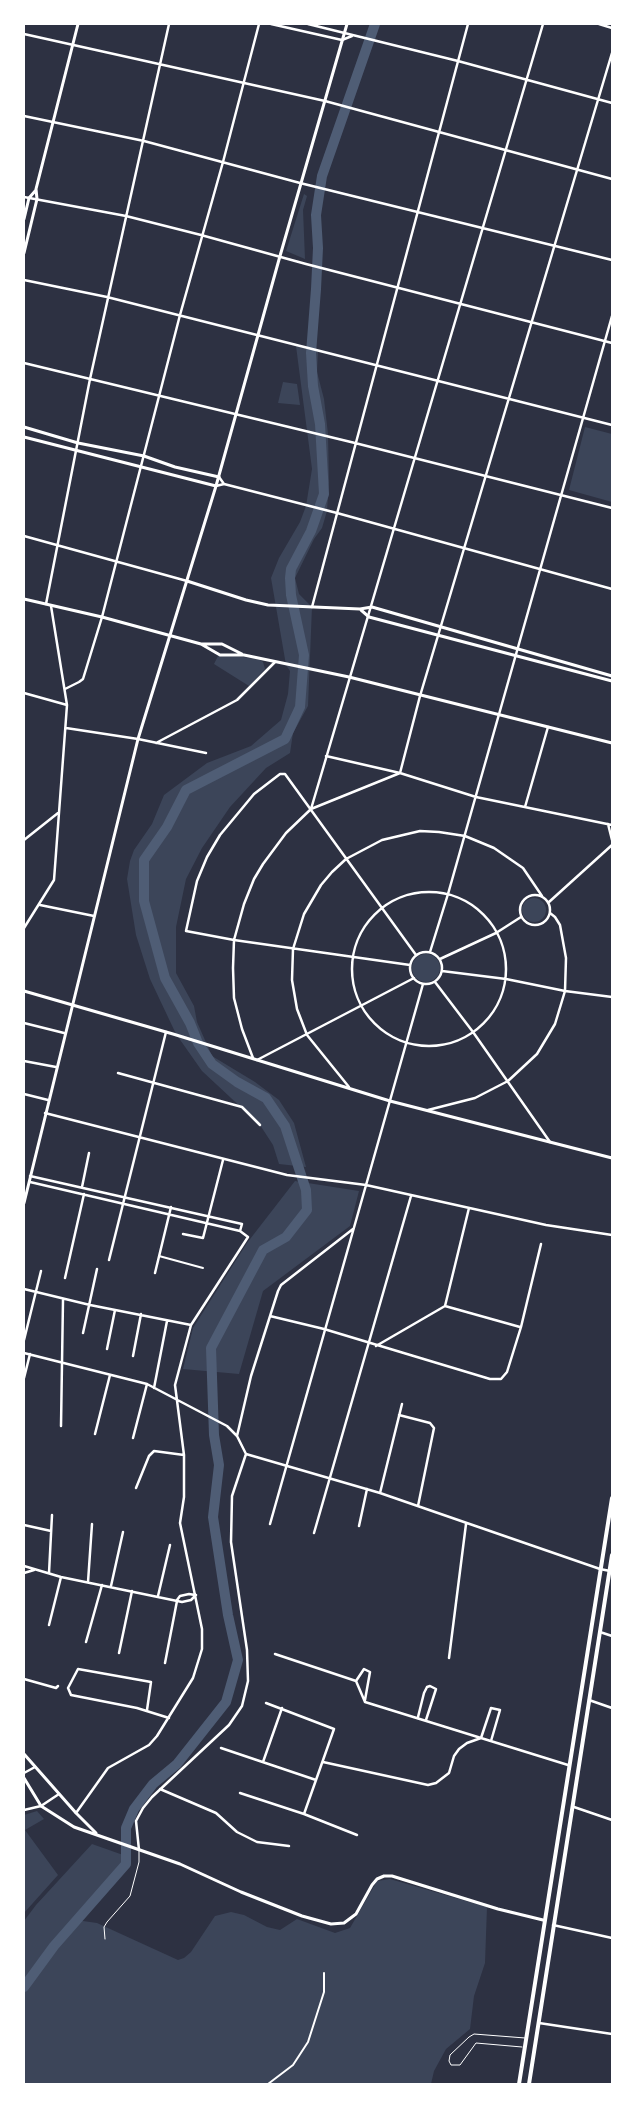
<!DOCTYPE html>
<html>
<head>
<meta charset="utf-8">
<style>
	body { margin:0 }
	#map { position:relative; width:636px; height:2108px; overflow:hidden; background:#2d3142; font-family:"Fira Sans Condensed",sans-serif }
	canvas { display:block }
	.frame { position:absolute; inset:0; border:25px solid #fff; pointer-events:none }
</style>
</head>
<body>
<div id="map">
<canvas width="636" height="2108"></canvas>
<div class="frame"></div>
</div>
<script>
const ctx = document.querySelector('canvas').getContext('2d');
ctx.lineJoin = 'round';
function fillPath(path, color) { ctx.fillStyle = color; ctx.fill(path, 'evenodd'); }
const shape = rows => new Path2D(rows.map(r => 'M' + r).join(''));
function trace(path, color, width, dash) { ctx.strokeStyle = color; ctx.lineWidth = width; ctx.lineCap = dash ? 'butt' : 'round'; ctx.setLineDash(dash || []); ctx.stroke(path); }
const green = shape([
	[304,194,307,196,303,210,305,259,286,251],
	[296,346,318,351,317,372,324,399,328,434,329,482,327,511,322,528,314,539,295,578,299,594,312,607,308,706,293,733,290,753,266,768,230,807,202,848,186,879,176,927,176,973,194,1006,197,1022,212,1056,255,1082,279,1100,294,1123,306,1167,279,1164,273,1145,260,1125,202,1071,176,1034,150,979,136,935,127,879,130,861,134,850,152,824,164,795,207,763,251,746,281,720,288,694,290,671,286,665,271,578,279,558,300,522,306,506,312,469],
	[283,382,297,384,300,405,278,403],
	[585,427,612,434,612,502,569,490],
	[218,656,243,657,260,660,263,662,265,669,249,686,214,664],
	'522 910a12 12 0 1 1 24 0a12 12 0 1 1-24 0Z',
	'412 968a14 14 0 1 1 28 0a14 14 0 1 1-28 0Z',
	[295,1181,359,1191,350,1226,263,1291,239,1374,183,1369,193,1328,247,1243],
	[37,1811,44,1819,25,1830,58,1875,24,1913,24,1815],
	[92,1844,126,1856,126,1864,76,1920,97,1923,178,1960,184,1958,191,1952,215,1916,231,1912,244,1915,267,1927,280,1930,297,1919,335,1933,350,1928,377,1881,390,1879,487,1907,485,1963,474,1996,470,2029,446,2049,434,2071,431,2084,24,2084,24,1921,36,1905]
]);
const river = shape([
	[24,1987,54,1946,126,1864,126,1828,134,1809,153,1784,177,1764,226,1702,238,1660,228,1615,213,1517,219,1465,214,1435,211,1348,263,1250,286,1237,307,1210,306,1190,285,1126,266,1098,237,1082,212,1064,198,1043,190,1023,165,978,144,901,144,860,167,827,186,790,285,739,300,707,304,655,291,595,290,578,291,569,311,531,324,494,320,424,313,386,311,353,316,289,318,248,316,215,322,176,375,24]
]);
const service = shape([
	[105,1939,104,1927,107,1922,130,1896,139,1862,139,1851],
	[522,2047,476,2043,460,2065,451,2065,449,2061,450,2055,469,2037,474,2034,525,2038]
]);
const pedestrian = shape([
	[159,1256,203,1268],
	[268,2084,293,2065,308,2042,324,1992,324,1973]
]);
const minor = shape([
	[271,24,342,40,352,36],
	[308,24,458,61,612,103],
	[599,24,612,28],
	[24,34,325,101,612,179],
	[24,116,144,141,300,183,612,260],
	[24,197,126,216,201,235,306,264,612,343],
	[24,280,107,297,612,425],
	[24,363,355,443,612,508],
	[219,477,224,484],
	[216,486,224,484,337,513,612,589],
	[24,536,187,581],
	[46,604,90,379,169,24],
	[312,607,468,24],
	[65,689,79,682,83,679,102,617,180,315,223,162,259,24],
	[24,693,67,705],
	[66,728,138,739,206,753],
	[156,743,237,700,275,662],
	[326,756,400,773,476,797,612,825],
	[400,773,420,696,612,53],
	[525,807,548,727],
	[311,809,543,24],
	[608,824,612,840],
	[24,840,58,813],
	'352 969a77 77 0 1 1 154 0a77 77 0 1 1-154 0Z',
	'520 910a15 15 0 1 1 30 0a15 15 0 1 1-30 0Z',
	[549,902,612,845],
	[40,905,94,916],
	[24,928,54,880,67,705,51,606],
	'410 968a16 16 0 1 1 32 0a16 16 0 1 1-32 0Z',
	[430,952,448,894,612,316],
	[440,959,496,933,521,917],
	[410,965,234,940,186,931,197,881,207,857,220,835,254,794,280,774,285,774,416,955],
	[442,971,506,979,565,991,612,997],
	[435,982,473,1032,550,1142],
	[24,1023,64,1033],
	[253,1058,242,1029,234,998,233,968,234,940,244,904,254,879,263,864,286,833,311,809,400,773],
	[257,1060,414,978],
	[24,1061,56,1067],
	[118,1073,242,1107,260,1125],
	[349,1087,307,1035,297,1009,292,980,293,949,304,914,321,885,332,872,346,859,382,840,420,831,439,832,465,836,494,848,523,868,542,896],
	[24,1094,48,1100],
	[428,1110,475,1098,508,1081,537,1054,555,1024,565,991,566,958,560,925,555,917,550,913],
	[45,1113,287,1175,366,1185,546,1225,612,1235],
	[30,1176,242,1224,240,1231],
	[30,1182,240,1231,248,1237,191,1325,175,1385,184,1455,184,1497,180,1523,202,1629,202,1649,193,1678,157,1736,149,1745,108,1768,76,1813],
	[82,1187,89,1153],
	[183,1234,203,1238,223,1160],
	[109,1260,166,1032],
	[155,1273,171,1207],
	[65,1278,84,1194],
	[24,1289,90,1305,191,1325],
	[445,1306,520,1327],
	[270,1316,324,1329,490,1379,501,1379,507,1372,521,1327,541,1244],
	[83,1333,97,1269],
	[24,1340,41,1271],
	[376,1346,445,1306,469,1208],
	[107,1349,115,1310],
	[24,1353,147,1384,227,1426,237,1436,246,1454,232,1496,231,1542,247,1650,248,1681,242,1706,229,1725,152,1797,143,1808,136,1821,139,1850],
	[133,1356,141,1314],
	[24,1378,30,1354],
	[154,1388,167,1321],
	[399,1415,430,1423,434,1428,418,1506],
	[61,1426,63,1300],
	[95,1434,110,1375],
	[237,1436,251,1376,278,1291,281,1285,353,1229],
	[133,1438,147,1384],
	[246,1454,380,1493,600,1569,610,1571],
	[136,1488,149,1456,154,1451,184,1455],
	[380,1493,402,1404],
	[270,1524,423,984],
	[24,1525,51,1531],
	[359,1526,367,1489],
	[314,1533,411,1196],
	[24,1566,61,1577,182,1602,191,1600,196,1595],
	[24,1573,34,1570],
	[49,1573,52,1515],
	[88,1582,92,1524],
	[111,1586,123,1532],
	[158,1596,170,1545],
	[177,1600,180,1596,189,1594,195,1595],
	[49,1625,61,1577],
	[600,1632,612,1636],
	[86,1642,102,1585],
	[119,1653,132,1591],
	[275,1654,356,1681,365,1702],
	[449,1658,466,1524],
	[165,1663,177,1601],
	[24,1679,56,1688,58,1686],
	[356,1681,364,1669,370,1672,365,1700],
	[589,1700,612,1708],
	[365,1702,568,1765],
	[266,1703,334,1729,304,1814],
	[147,1710,151,1682,78,1669,68,1688,71,1695,137,1708,169,1718],
	[418,1717,424,1693,427,1687,430,1686,436,1689,426,1720],
	[221,1748,316,1780],
	[263,1762,282,1708],
	[323,1762,428,1785,436,1783,449,1773,454,1756,459,1749,467,1743,481,1738,491,1708,500,1710,491,1741],
	[24,1773,35,1767],
	[160,1789,216,1813,237,1832,257,1842,289,1846],
	[240,1793,304,1814,357,1835],
	[574,1807,612,1820],
	[24,1810,41,1806,59,1794],
	[553,1925,612,1938],
	[539,2023,612,2034]
]);
const tertiary = shape([
	[24,219,29,198,36,190],
	[24,253,37,199,36,189,78,24],
	[24,427,78,443,144,456,175,467,219,477],
	[24,437,216,486],
	[24,599,102,617,201,644,222,644,242,654],
	[201,644,220,655,244,655,349,677,612,743],
	[24,991,173,1034,390,1101,612,1158]
]);
const secondary = shape([
	[187,581,246,600,268,605,360,609,372,607,612,676],
	[361,610,369,617,612,681],
	[24,1203,138,739,216,486,280,256,347,24],
	[24,1754,76,1813,96,1833],
	[24,1778,41,1806,74,1827,180,1864,241,1892,302,1916,331,1924,344,1923,356,1914,372,1885,377,1879,384,1876,392,1876,498,1909,543,1920]
]);
const primary = shape([
	[519,2084,612,1498],
	[529,2084,612,1555]
]);
fillPath(green, '#3c4559');
trace(river, '#4f5d75', 10);
trace(service, '#fff', 1);
trace(pedestrian, '#fff', 2);
trace(minor, '#fff', 2.5);
trace(tertiary, '#fff', 3);
trace(secondary, '#fff', 3);
trace(primary, '#fff', 4);
</script>
</body>
</html>
